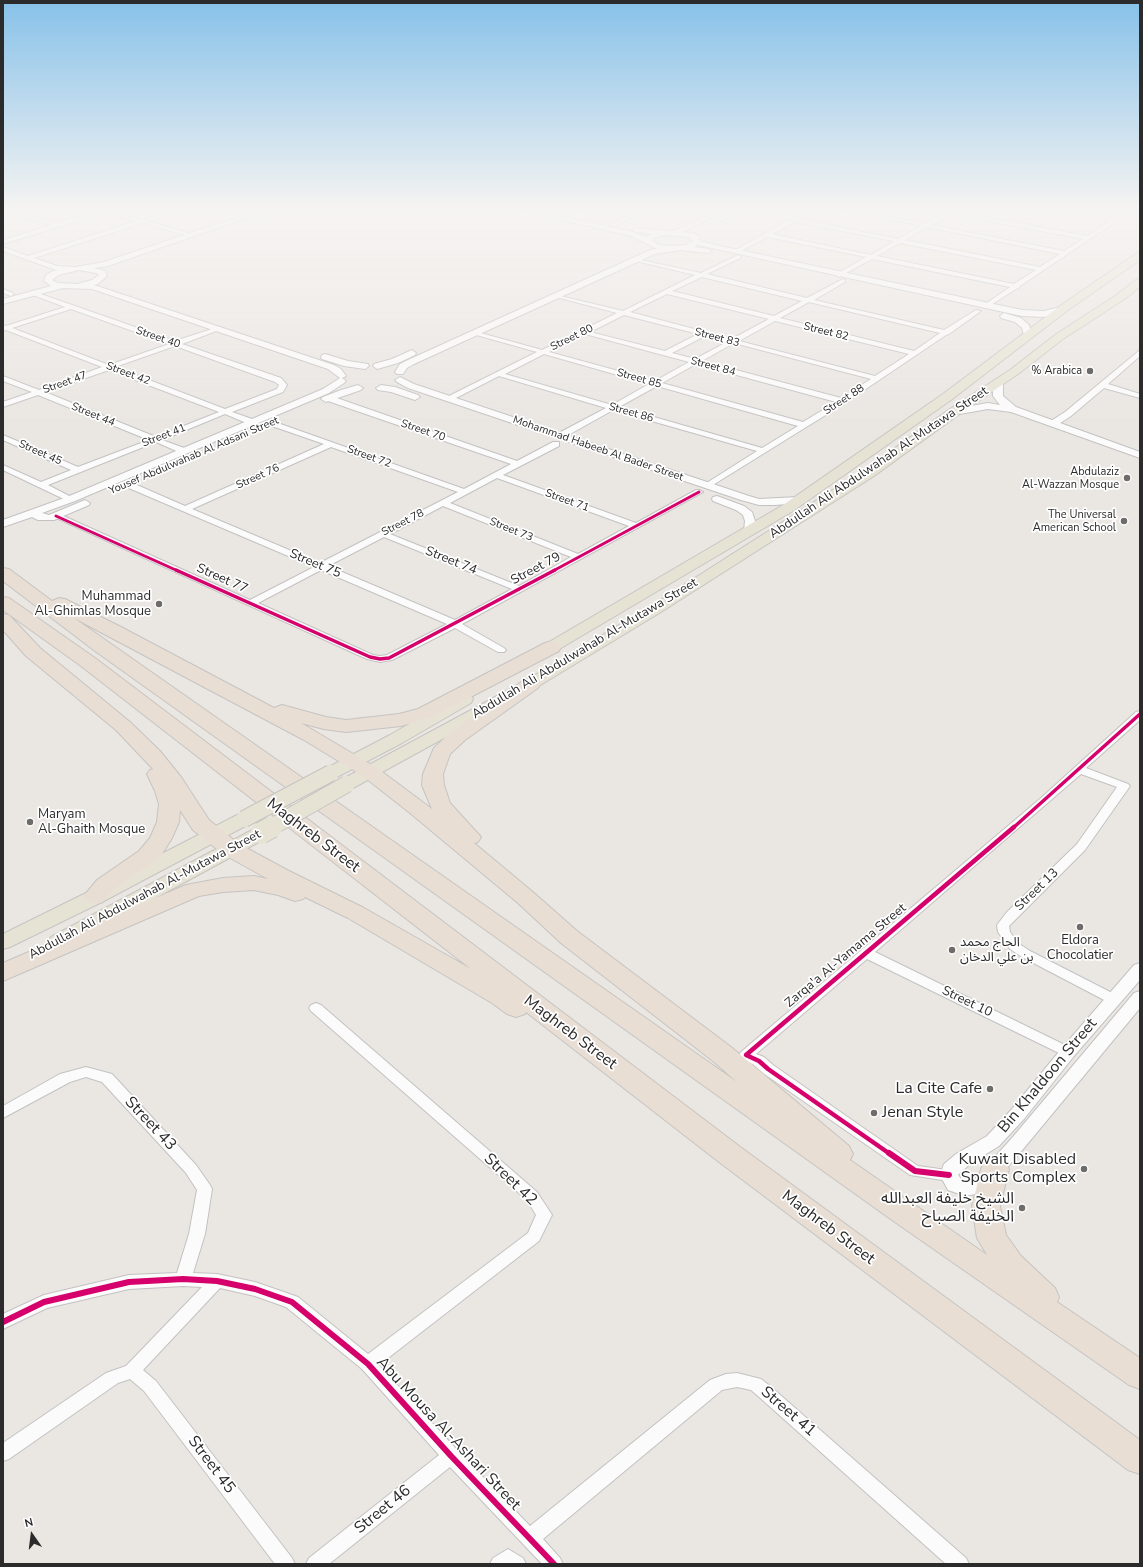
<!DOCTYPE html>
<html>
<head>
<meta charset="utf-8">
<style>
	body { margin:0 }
	#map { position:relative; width:1143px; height:1567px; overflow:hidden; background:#eae6e2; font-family:"Nunito Sans",sans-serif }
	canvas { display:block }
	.frame { position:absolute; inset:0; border:4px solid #2b2b2b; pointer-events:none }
	.north { position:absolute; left:12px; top:1515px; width:40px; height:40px; -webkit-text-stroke:3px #fff; paint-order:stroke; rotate:346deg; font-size:11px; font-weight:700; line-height:16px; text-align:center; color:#2b2b2b }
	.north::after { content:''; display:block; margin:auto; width:14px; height:18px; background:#2b2b2b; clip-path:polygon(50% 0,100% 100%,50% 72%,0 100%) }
</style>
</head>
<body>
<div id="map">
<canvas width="1143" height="1567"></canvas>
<div class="frame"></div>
<div class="north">N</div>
</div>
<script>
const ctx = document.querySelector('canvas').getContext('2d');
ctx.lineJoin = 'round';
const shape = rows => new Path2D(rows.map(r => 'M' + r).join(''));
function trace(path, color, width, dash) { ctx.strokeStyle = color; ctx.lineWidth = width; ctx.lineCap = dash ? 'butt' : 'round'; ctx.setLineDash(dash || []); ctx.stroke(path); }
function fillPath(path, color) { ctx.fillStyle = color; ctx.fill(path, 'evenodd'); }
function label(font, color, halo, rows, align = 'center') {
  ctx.font = font + ' "Nunito Sans","Noto Sans Arabic",sans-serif'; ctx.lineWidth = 3.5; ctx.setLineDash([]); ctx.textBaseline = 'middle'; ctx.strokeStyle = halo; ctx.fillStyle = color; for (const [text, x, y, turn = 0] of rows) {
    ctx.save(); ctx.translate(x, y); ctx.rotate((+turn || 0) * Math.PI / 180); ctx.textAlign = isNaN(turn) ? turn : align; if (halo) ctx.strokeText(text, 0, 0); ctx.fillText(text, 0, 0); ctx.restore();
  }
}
const minor = shape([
	[3,208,57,223,106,208,116,208,110,211,142,220,177,208,187,208,148,221,195,235,192,237,143,223,34,258,57,266,74,267,77,269,74,271,56,270,3,251,3,247,28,256,136,221,104,213,3,244,3,240,51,225,3,212,3,208],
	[574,208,582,208,566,216,561,215,574,208],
	[645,208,653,208,615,226,610,225,645,208],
	[810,208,818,208,799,219,898,239,921,226,834,208,848,208,925,224,952,208,960,208,955,211,1087,236,1125,211,1122,208,1140,209,1140,213,1130,212,1020,286,1019,288,1016,289,986,308,984,307,984,305,1010,287,872,259,839,277,837,276,837,274,866,257,767,237,737,253,732,252,810,208],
	[951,214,1083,239,1064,251,931,225,951,214],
	[795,222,894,241,871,255,772,234,795,222],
	[927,227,1060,254,1040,267,905,240,927,227],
	[900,243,1036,270,1014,284,877,256,900,243],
	[738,255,741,257,740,258,707,274,807,298,843,279,845,280,845,282,814,300,944,330,976,310,981,311,949,334,946,335,845,403,708,488,705,488,704,486,705,484,757,451,613,410,563,438,557,438,557,434,606,408,499,376,452,400,449,400,445,398,537,352,473,334,473,332,477,332,542,350,617,313,556,297,556,295,623,311,695,275,636,261,636,259,701,273,738,255],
	[702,277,802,301,774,316,672,291,702,277],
	[667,294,769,319,732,339,630,312,667,294],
	[809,302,940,333,914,351,780,318,809,302],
	[624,315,698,334,665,351,590,332,624,315],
	[775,321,909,354,875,376,739,341,775,321],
	[585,334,689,362,655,381,549,352,585,334],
	[705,336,727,342,695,359,672,353,705,336],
	[734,343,871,379,841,398,702,361,734,343],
	[544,354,649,384,612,405,505,374,544,354],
	[696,364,836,402,803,422,662,383,696,364],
	[657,386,798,426,762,448,619,407,657,386],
	[3,289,13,293,14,294,11,296,3,293,3,289],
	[32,291,175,341,215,328,219,328,219,330,182,344,281,378,287,385,283,392,232,412,255,420,255,424,249,424,225,414,162,440,187,449,187,453,181,453,156,442,48,485,75,499,71,501,68,501,3,470,3,465,41,482,71,470,3,440,3,435,78,467,149,440,38,395,3,407,3,402,32,392,3,381,3,376,39,390,102,367,6,330,3,331,3,325,6,326,65,307,30,294,29,293,32,291],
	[71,309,169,344,109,365,12,328,71,309],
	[175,346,275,382,279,385,277,389,225,409,115,367,175,346],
	[109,370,219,412,156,437,45,392,109,370],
	[1140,350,1140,356,1108,384,1140,394,1140,398,1104,388,1071,416,1057,425,1051,425,1051,421,1065,412,1140,350],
	[325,396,331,396,517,461,553,442,559,442,559,446,503,475,636,523,696,490,699,490,703,492,462,624,504,648,506,650,504,652,498,652,455,628,392,660,380,662,367,659,52,516,53,514,59,514,250,600,314,567,124,486,124,482,130,482,185,506,324,444,269,425,268,423,272,421,464,489,511,464,325,400,325,396],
	[331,447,458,492,320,563,192,509,331,447],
	[497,478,629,526,578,554,450,503,497,478],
	[443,506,571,557,519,586,390,534,443,506],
	[384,537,512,589,455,620,328,566,384,537],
	[321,570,447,624,387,655,380,656,373,655,258,603,321,570],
	[1140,711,1140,720,1086,768,1128,784,1130,786,1085,850,1009,926,1010,932,1018,943,1030,951,1118,996,1120,999,1118,1002,1113,1004,1108,1002,1022,957,1010,949,998,932,997,925,1007,912,1077,844,1117,787,1081,774,875,952,1073,1049,1075,1052,1073,1055,1068,1057,1063,1055,867,959,756,1054,764,1057,773,1065,918,1166,954,1171,956,1175,954,1179,949,1181,910,1175,763,1073,754,1065,741,1058,739,1055,741,1052,1041,798,1136,712,1140,711],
	[316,1003,321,1005,537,1192,552,1215,539,1241,379,1365,457,1450,530,1526,710,1380,726,1374,737,1373,761,1379,770,1386,966,1558,969,1564,946,1564,758,1396,751,1390,737,1387,722,1390,543,1539,560,1558,563,1564,542,1564,450,1467,329,1564,306,1564,309,1558,439,1455,362,1369,286,1307,255,1296,220,1288,143,1370,156,1381,292,1558,295,1564,275,1564,144,1391,130,1379,118,1383,9,1459,3,1461,3,1443,106,1373,126,1366,202,1287,183,1286,129,1289,47,1308,3,1329,3,1314,44,1295,129,1275,177,1273,189,1234,197,1190,186,1173,102,1082,86,1077,70,1082,3,1118,3,1106,60,1074,86,1067,112,1074,196,1165,210,1185,212,1189,205,1234,193,1273,217,1274,255,1282,298,1297,368,1354,528,1233,536,1215,527,1200,311,1011,309,1008,311,1005,316,1003],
	[508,1549,523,1558,526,1564,490,1564,493,1558,508,1549]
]);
const tertiary = shape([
	[264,208,275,208,108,266,94,268,105,271,107,276,98,284,94,285,334,365,341,369,346,376,342,378,346,381,344,383,329,393,75,501,42,513,49,515,85,500,90,503,89,505,54,520,38,520,32,517,3,527,3,520,67,497,323,389,340,378,328,369,92,289,63,288,3,304,3,299,51,286,44,281,46,275,53,271,104,262,264,208],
	[79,270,96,273,99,275,92,280,77,284,58,283,52,280,59,275,79,270],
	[278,208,289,208,267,218,264,218,260,216,278,208],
	[510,208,525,208,633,232,646,237,651,234,636,232,632,230,636,228,672,231,683,227,721,208,730,208,683,232,693,233,699,236,700,241,711,244,1022,310,1044,311,1064,306,1068,308,1067,310,1044,317,1022,316,698,245,694,247,708,249,712,251,708,253,681,250,655,254,414,364,407,368,403,374,397,374,395,372,400,364,408,360,650,250,657,249,631,236,510,208],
	[667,235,688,237,693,241,686,245,672,246,660,245,652,241,653,238,667,235],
	[735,208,744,208,723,221,717,221,716,219,735,208],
	[1004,313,1021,318,1029,325,1032,336,1031,338,1025,338,1022,328,1015,322,1001,318,1000,316,1004,313],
	[412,350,416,353,415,355,398,363,377,369,373,366,374,364,392,359,412,350],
	[325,354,348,361,368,364,369,366,365,369,344,366,322,359,321,357,322,355,325,354],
	[400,377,414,384,749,496,759,499,799,497,804,500,799,503,775,505,759,505,741,500,408,388,397,382,395,380,400,377],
	[998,380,1003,383,1003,396,1016,407,1140,452,1140,458,1011,412,988,409,954,415,949,412,954,409,988,403,1000,405,993,396,993,383,998,380],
	[358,385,363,388,361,390,326,402,321,399,323,397,341,390,358,385],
	[381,385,395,387,418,395,420,397,415,400,391,392,378,390,376,388,381,385],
	[717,496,744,506,752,512,755,521,753,533,745,533,744,531,745,521,743,515,736,510,713,501,712,499,713,497,717,496],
	[1140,963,1140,980,1074,1056,1024,1119,999,1146,970,1164,958,1175,962,1180,966,1181,974,1180,1012,1138,1134,993,1140,991,1140,1008,1024,1148,986,1192,965,1196,948,1190,940,1175,944,1164,956,1154,987,1136,1012,1109,1062,1048,1134,965,1140,963]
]);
const primary = shape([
	[1140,252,1140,260,1068,310,951,400,793,511,544,658,538,660,532,658,530,655,532,652,783,505,943,394,1060,306,1137,253,1140,252],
	[1140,279,1140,287,1123,300,1063,339,1018,374,958,415,874,476,661,612,537,687,353,788,347,789,341,788,338,784,341,780,525,681,651,606,864,470,950,409,1010,370,1055,335,1115,296,1136,280,1140,279],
	[465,694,471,695,473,699,471,703,402,743,337,777,331,778,325,777,322,773,325,769,390,735,459,695,465,694],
	[244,813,251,815,253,819,251,823,102,902,10,947,3,949,3,934,88,892,237,815,244,813],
	[261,827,268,829,270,833,268,837,65,947,58,949,51,947,48,942,51,937,254,829,261,827]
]);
const motorway = shape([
	[3,568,9,569,52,601,59,598,65,599,121,627,274,708,282,705,326,717,346,720,399,714,418,709,545,643,552,641,559,643,561,647,559,651,432,717,401,726,346,732,324,729,301,723,377,768,432,809,422,785,423,774,434,748,451,732,524,680,531,678,538,680,541,684,538,688,465,740,450,754,443,774,444,785,450,803,481,837,478,842,474,843,534,893,577,931,731,1047,849,1146,853,1154,850,1160,987,1255,977,1238,972,1206,981,1169,985,1161,995,1158,1005,1161,1009,1169,1000,1206,1006,1235,1021,1256,1055,1288,1059,1297,1057,1302,1140,1358,1140,1389,1129,1385,892,1220,95,651,3,581,3,568],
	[74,618,304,740,363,776,410,813,518,903,561,943,713,1061,737,1082,74,618],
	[3,597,9,598,95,658,739,1146,1140,1440,1140,1474,1128,1470,719,1162,526,1012,525,1014,516,1017,507,1014,492,1003,348,918,305,897,303,899,295,901,278,895,254,890,223,892,199,896,3,981,3,963,186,885,223,878,254,876,268,879,223,854,193,830,180,810,179,822,172,838,162,854,155,861,113,890,103,902,95,904,87,902,83,897,97,880,139,851,150,838,157,822,159,804,155,791,147,774,150,770,153,769,116,730,26,656,3,630,3,614,9,615,40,648,130,722,160,751,181,777,209,820,239,844,287,870,364,908,471,969,81,666,3,610,3,597]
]);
const primaryBridgeFar1 = shape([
	[244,819,331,773],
	[270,828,347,784]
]);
const primaryBridge = shape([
	[261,833,272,827]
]);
const cyclewayFar3 = shape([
	[56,516,178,571],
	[553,571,699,492]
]);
const cyclewayFar2 = shape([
	[176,570,370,657,380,659,389,658,555,570],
	[1013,828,1140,714]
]);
const cyclewayFar1 = shape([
	[890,1154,768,1069,759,1061,746,1055,1014,827]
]);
const cycleway = shape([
	[889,1153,915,1171,949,1175],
	[3,1322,44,1302,129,1282,183,1279,217,1281,255,1289,292,1302,368,1364,451,1456,554,1564]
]);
const markers = [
	[1090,371,4,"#6e6c6b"],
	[1127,478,4,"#6e6c6b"],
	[1124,521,4,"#6e6c6b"],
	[159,604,4,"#6e6c6b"],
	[30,822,4,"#6e6c6b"],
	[1080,927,4,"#6e6c6b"],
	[952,950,4,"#6e6c6b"],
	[990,1089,4,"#6e6c6b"],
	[874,1113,4,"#6e6c6b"],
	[1084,1169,4,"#6e6c6b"],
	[1022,1208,4,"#6e6c6b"]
];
const farStreetnames = [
	["Street 82",826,332,14],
	["Street 40",158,338,19],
	["Street 80",572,338,-26],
	["Street 83",717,338,15],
	["Street 84",713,367,15],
	["Street 42",128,374,21],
	["Street 85",639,379,16],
	["Street 47",65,383,-20],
	["Street 88",844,400,-33],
	["Street 86",631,413,16],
	["Street 44",93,415,22],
	["Street 70",423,431,19],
	["Street 41",164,436,-21],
	["Mohammad Habeeb Al Bader Street",598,449,19],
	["Street 45",40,453,24],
	["Yousef Abdulwahab Al Adsani Street",194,456,-23],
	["Street 72",369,457,20],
	["Street 76",258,477,-24],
	["Street 71",567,501,20],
	["Street 78",403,523,-27],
	["Street 73",511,530,22]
];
const farPoinames = [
	["% Arabica",1082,371],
	["Abdulaziz",1119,472],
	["Al-Wazzan Mosque",1119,485],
	["The Universal",1116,515],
	["American School",1116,528]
];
const streetNames = [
	["Abdullah Ali Abdulwahab Al-Mutawa Street",879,463,-34],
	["Street 74",451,561,22],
	["Street 75",315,564,23],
	["Street 79",536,569,-28],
	["Street 77",222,579,24],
	["Abdullah Ali Abdulwahab Al-Mutawa Street",585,649,-31],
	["Street 13",1037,890,-44],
	["Abdullah Ali Abdulwahab Al-Mutawa Street",145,895,-28],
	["Zarqa'a Al-Yamama Street",846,956,-40],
	["Street 10",967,1002,26]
];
const poiNames = [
	["Muhammad",151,597,"right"],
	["Al-Ghimlas Mosque",151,612,"right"],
	["Maryam",38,815],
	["Al-Ghaith Mosque",38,830],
	["Eldora",1080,941,"center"],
	["Chocolatier",1080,956,"center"],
	["الحاج محمد",960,943],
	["بن علي الدخان",960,958]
];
const nearStreetnames = [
	["Maghreb Street",313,836,37],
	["Maghreb Street",570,1033,37],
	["Bin Khaldoon Street",1048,1076,-50],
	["Street 43",150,1124,47],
	["Street 42",510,1180,44],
	["Maghreb Street",828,1228,37],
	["Street 41",788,1412,41],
	["Abu Mousa Al-Ashari Street",448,1434,47],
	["Street 45",211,1465,53],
	["Street 46",383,1510,-39]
];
const nearPoinames = [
	["La Cite Cafe",982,1089],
	["Jenan Style",882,1113,"left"],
	["Kuwait Disabled",1076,1160],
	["Sports Complex",1076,1178],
	["الشيخ خليفة العبدالله",1014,1199],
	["الخليفة الصباح",1014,1217]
];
trace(minor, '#c3c2c2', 2);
trace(tertiary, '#c3c2c2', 2);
trace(primary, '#c5c4c2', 2);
trace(motorway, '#c5c4c2', 2);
fillPath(minor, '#fcfbfb');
fillPath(tertiary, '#fcfbfb');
fillPath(primary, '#e7e3d4');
fillPath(motorway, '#e9ded4');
trace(primaryBridgeFar1, '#c5c4c2', 18, []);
trace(primaryBridge, '#c5c4c2', 23, []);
trace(primaryBridgeFar1, '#e7e3d4', 16);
trace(primaryBridge, '#e7e3d4', 21);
trace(cyclewayFar3, '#d6006c', 3);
trace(cyclewayFar2, '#d6006c', 3.5);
trace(cyclewayFar1, '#d6006c', 4.5);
trace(cycleway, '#d6006c', 6);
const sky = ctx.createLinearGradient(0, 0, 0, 428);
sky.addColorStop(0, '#87c1e9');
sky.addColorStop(0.49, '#f6f4f2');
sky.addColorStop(1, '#f6f4f200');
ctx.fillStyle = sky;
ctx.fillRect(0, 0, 1143, 428);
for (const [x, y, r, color] of markers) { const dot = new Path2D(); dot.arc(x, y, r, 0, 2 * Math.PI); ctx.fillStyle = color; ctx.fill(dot); trace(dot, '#fff', 1.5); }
label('11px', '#2b2b2b', '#fff', farStreetnames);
label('11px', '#2b2b2b', '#fff', farPoinames, 'right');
label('13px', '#2b2b2b', '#fff', streetNames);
label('13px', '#2b2b2b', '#fff', poiNames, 'left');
label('16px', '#2b2b2b', '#fff', nearStreetnames);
label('16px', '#2b2b2b', '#fff', nearPoinames, 'right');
</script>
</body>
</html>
